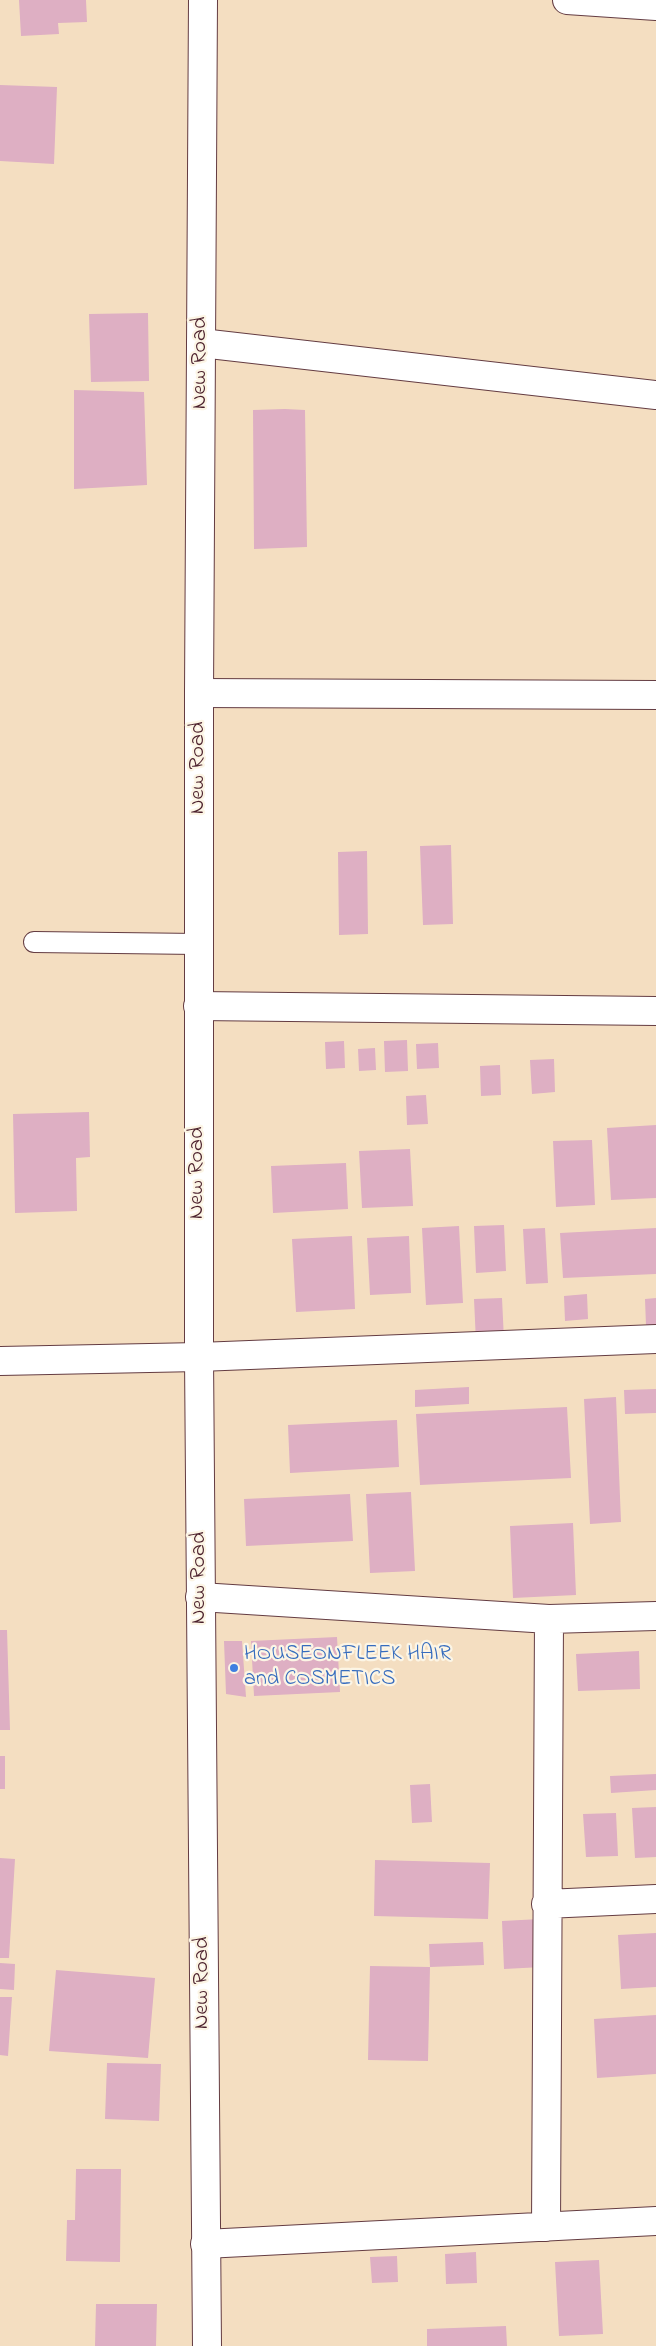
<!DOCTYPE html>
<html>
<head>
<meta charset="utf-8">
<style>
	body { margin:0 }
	canvas { display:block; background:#f4dec1 }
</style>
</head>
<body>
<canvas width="656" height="2346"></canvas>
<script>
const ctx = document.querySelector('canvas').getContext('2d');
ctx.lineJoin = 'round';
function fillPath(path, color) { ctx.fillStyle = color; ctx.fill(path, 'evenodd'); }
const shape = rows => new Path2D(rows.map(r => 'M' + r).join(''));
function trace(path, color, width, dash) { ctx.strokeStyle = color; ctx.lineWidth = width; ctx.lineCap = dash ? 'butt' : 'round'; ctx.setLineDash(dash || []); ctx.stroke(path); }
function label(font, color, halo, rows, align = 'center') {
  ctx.font = font + ' "Indie Flower",sans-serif'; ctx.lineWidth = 4.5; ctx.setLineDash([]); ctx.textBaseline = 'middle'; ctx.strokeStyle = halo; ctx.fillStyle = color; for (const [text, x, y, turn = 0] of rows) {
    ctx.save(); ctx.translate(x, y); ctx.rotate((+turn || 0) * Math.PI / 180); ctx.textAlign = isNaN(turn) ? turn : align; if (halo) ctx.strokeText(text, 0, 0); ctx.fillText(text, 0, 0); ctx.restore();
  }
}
const building = shape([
	[19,0,86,0,87,22,58,23,59,34,21,36],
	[0,85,57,87,54,164,0,161],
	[148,313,149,381,91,382,89,314],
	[74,390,144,392,147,485,74,489],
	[285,409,305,410,307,547,254,549,253,410],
	[451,845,453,924,423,925,420,846],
	[367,851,368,934,339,935,338,852],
	[407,1040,408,1071,385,1072,384,1041],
	[344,1041,345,1068,326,1069,325,1042],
	[438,1043,439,1068,417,1069,416,1044],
	[375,1048,376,1070,359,1071,358,1049],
	[554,1059,555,1092,532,1094,530,1060],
	[500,1065,501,1095,481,1096,480,1066],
	[426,1095,428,1124,407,1125,406,1096],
	[89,1112,90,1157,76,1158,77,1211,15,1213,13,1114],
	[656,1125,656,1198,611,1200,607,1128],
	[592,1140,595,1205,556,1207,553,1141],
	[410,1149,413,1206,362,1208,359,1151],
	[346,1163,348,1209,273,1213,271,1166],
	[504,1225,506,1271,476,1273,474,1226],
	[459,1226,463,1303,426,1305,422,1228],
	[545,1228,548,1283,526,1284,523,1229],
	[656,1228,656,1274,563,1278,560,1233],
	[352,1236,355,1309,296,1312,292,1239],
	[409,1236,411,1293,370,1295,367,1238],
	[587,1294,588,1319,565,1321,564,1296],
	[502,1298,504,1340,476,1342,474,1299],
	[656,1298,656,1325,646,1326,645,1299],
	[469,1387,469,1404,415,1407,415,1390],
	[656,1389,656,1413,625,1414,624,1390],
	[616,1397,621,1522,590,1524,584,1399],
	[567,1407,571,1478,420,1485,416,1414],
	[397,1420,399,1467,290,1473,288,1425],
	[411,1492,415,1571,370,1573,366,1494],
	[350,1494,353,1541,246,1546,244,1499],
	[573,1523,576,1595,513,1598,510,1526],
	[0,1630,7,1630,10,1730,0,1730],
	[337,1637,340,1692,254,1696,251,1641],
	[224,1641,242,1641,246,1697,226,1694],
	[639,1651,640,1689,578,1691,576,1654],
	[0,1756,5,1756,5,1789,0,1789],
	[656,1774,656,1790,611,1793,610,1776],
	[430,1784,432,1822,412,1823,410,1785],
	[656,1807,656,1857,635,1858,632,1808],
	[616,1813,618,1856,586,1857,583,1814],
	[0,1858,15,1859,9,1958,0,1958],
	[375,1860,490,1863,488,1919,374,1916],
	[540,1919,542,1967,504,1969,502,1921],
	[656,1933,656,1987,621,1989,618,1935],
	[483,1942,484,1965,430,1967,429,1944],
	[0,1963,15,1964,14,1990,0,1989],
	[370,1966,430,1967,428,2061,368,2060],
	[56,1970,155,1978,148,2058,49,2051],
	[0,1997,12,1997,8,2056,0,2055],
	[656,2015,656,2074,597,2078,594,2019],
	[107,2063,161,2064,159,2121,105,2119],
	[76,2169,121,2169,120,2262,66,2261,67,2220,75,2220],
	[476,2252,477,2283,446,2284,445,2254],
	[397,2256,398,2282,372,2283,370,2257],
	[599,2260,603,2334,559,2336,555,2262],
	[96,2304,157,2304,156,2346,95,2346],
	[506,2326,507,2346,427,2346,427,2329]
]);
const service = shape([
	[34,942,198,944]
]);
const minor = shape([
	[567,0,656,6],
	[201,343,656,395],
	[199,693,656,695],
	[198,1006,656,1011],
	[0,1361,199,1357],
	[200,1597,549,1619,656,1616],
	[546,1904,656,1899],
	[546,2227,549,1619],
	[205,2244,656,2221]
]);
const tertiary = shape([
	[203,0,199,693,199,1357,207,2346],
	[199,1357,656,1339]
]);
const markers = [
	[234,1668,5,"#3f7fe0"]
];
const streetNames = [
	["New Road",201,363,-90],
	["New Road",199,768,-90],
	["New Road",198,1173,-90],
	["New Road",200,1578,-90],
	["New Road",203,1983,-90]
];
const shopNames = [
	["HOUSEONFLEEK HAIR",244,1655],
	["and COSMETICS",244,1680]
];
fillPath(building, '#deafc3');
trace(service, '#643c42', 22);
trace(minor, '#643c42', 30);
trace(tertiary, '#643c42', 30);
trace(service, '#fff', 20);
trace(minor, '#fff', 28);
trace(tertiary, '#fff', 28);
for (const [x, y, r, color] of markers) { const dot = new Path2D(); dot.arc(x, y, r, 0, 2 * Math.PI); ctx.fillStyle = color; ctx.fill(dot); trace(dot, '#fcf5e5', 2); }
label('22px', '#4a1f2b', '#fcf5e5', streetNames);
label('22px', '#366cbe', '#fcf5e5', shopNames, 'left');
</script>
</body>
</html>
